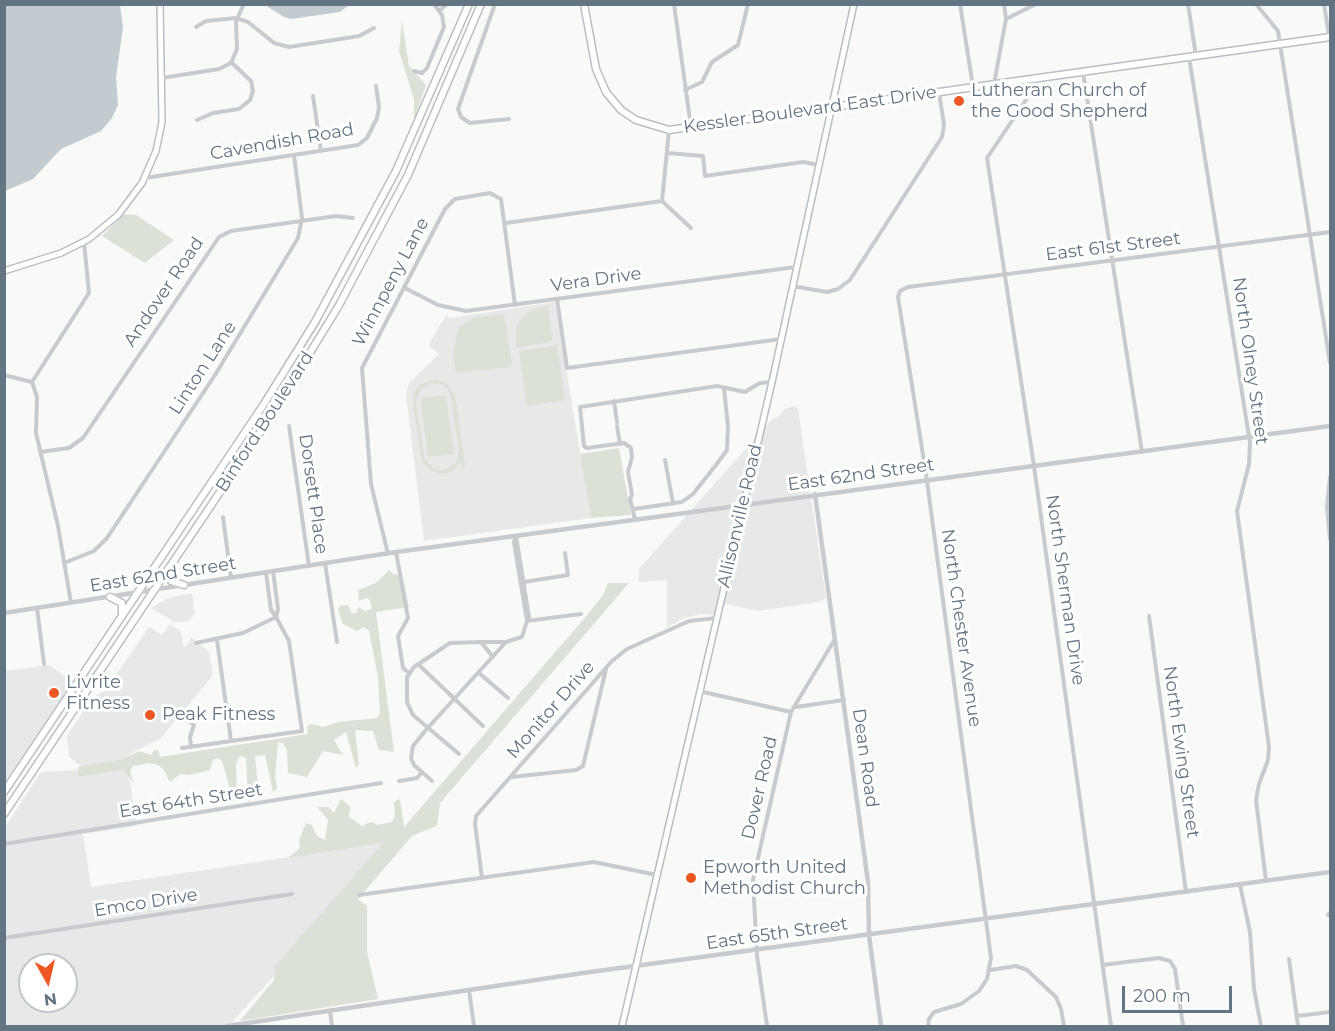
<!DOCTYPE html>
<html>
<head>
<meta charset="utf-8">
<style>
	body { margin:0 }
	#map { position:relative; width:1335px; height:1031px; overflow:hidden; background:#f9f9f7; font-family:Montserrat,sans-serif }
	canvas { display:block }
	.frame { position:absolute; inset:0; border:6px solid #637483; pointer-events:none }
	.north { position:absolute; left:18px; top:953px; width:60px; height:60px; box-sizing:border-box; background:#fff; border:2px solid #c1c7cd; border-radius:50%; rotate:172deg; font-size:16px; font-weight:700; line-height:24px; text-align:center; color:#637483 }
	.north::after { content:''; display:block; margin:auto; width:21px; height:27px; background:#ec5723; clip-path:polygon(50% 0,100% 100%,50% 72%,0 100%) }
	.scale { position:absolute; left:1122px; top:986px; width:110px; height:27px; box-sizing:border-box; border:3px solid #637483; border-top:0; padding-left:8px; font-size:18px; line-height:21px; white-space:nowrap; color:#637483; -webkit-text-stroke:4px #fff; paint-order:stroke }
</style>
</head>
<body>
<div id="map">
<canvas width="1335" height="1031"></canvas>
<div class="frame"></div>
<div class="north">N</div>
<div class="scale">200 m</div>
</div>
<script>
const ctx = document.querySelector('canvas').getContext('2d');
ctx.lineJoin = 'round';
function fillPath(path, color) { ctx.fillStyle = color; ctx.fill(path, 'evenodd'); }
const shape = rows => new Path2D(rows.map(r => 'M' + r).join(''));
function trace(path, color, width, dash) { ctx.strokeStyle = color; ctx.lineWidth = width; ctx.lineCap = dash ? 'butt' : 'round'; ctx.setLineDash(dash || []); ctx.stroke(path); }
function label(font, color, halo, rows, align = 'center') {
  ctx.font = font + ' Montserrat,sans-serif'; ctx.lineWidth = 6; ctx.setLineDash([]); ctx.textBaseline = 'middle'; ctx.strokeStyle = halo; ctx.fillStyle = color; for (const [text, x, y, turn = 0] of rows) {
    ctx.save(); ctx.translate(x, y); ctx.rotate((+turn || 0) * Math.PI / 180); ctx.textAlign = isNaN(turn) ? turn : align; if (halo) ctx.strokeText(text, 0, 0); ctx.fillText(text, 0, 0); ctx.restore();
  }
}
const built = shape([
	[555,302,591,518,424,541,406,394,409,383,439,354,429,346,430,342,446,315,451,318],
	[794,406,798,409,826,598,820,602,758,611,726,604,714,615,701,614,685,618,667,627,667,580,639,582,639,569,774,417,777,418,785,409],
	[192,593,195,614,189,621,174,622,151,608,168,598],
	[170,624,181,631,183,645,186,647,191,637,209,652,213,675,160,739,135,751,123,762,82,767,69,757,67,736,92,698,106,690,149,627,162,635],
	[49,665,73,682,5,782,5,671],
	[78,770,78,777,124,770,129,776,137,826,83,834,91,887,384,843,275,967,275,975,232,1022,222,1026,5,1026,5,827,41,772],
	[30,965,66,965,66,1001,30,1001]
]);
const green = shape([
	[402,21,409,66,426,85,414,121,414,99,399,51],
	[124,214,136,215,174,240,145,263,102,236],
	[548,305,552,339,550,342,516,348,516,328,521,319,528,312],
	[504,314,512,363,509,367,456,373,453,351,459,327,473,318],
	[557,345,565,400,527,406,519,351],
	[435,379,447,384,455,395,465,466,462,467,460,462,454,470,444,474,431,471,422,462,413,403,414,393,419,385],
	[432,383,443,385,450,393,459,450,456,463,444,470,433,468,425,460,416,403,420,390],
	[446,395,454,454,428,457,420,398],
	[619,448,631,515,591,518,580,454],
	[389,570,393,574,402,575,409,607,376,612,394,752,379,750,373,731,355,730,359,764,356,768,346,732,334,740,343,755,323,751,307,777,288,773,287,750,283,743,278,742,275,777,277,789,273,792,265,755,255,756,259,796,248,801,246,758,240,756,236,764,237,799,234,802,222,761,218,758,213,760,210,770,189,775,180,774,170,782,164,770,158,765,150,763,133,766,130,772,134,784,124,770,78,777,78,767,124,759,139,751,152,755,154,750,158,750,160,757,308,734,307,726,311,724,324,727,338,722,377,718,380,713,378,677,369,631,364,627,357,631,343,624,338,610,340,606,348,605,352,613,356,613,359,607,364,611,372,609,370,600,366,598,359,601,358,590,376,583],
	[608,583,629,583,440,803,437,826,412,836,358,899,367,906,367,952,378,999,240,1021,274,980,275,966,383,843,288,858,300,848,299,840,306,823,312,825,317,836,325,840,328,820,317,807,329,807,334,813,341,799,350,806,349,817,364,827,365,824,373,822,377,825,392,822,395,816,394,802,400,799,404,827,589,613,603,595]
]);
const water = shape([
	[5,4,120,5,123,27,116,77,118,105,112,118,101,131,61,149,33,179,5,191],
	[265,5,349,5,340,12,291,19,284,17]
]);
const minor = shape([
	[495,4,458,109,461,117,470,123,509,119],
	[674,4,691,127],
	[960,4,973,87],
	[1188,4,1196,56],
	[1256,4,1278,31,1330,363],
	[1324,4,1329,36],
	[439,11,447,4],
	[1006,19,1036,4],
	[196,27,206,21,236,18,248,22,274,43,289,47,359,36,374,28],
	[1189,57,1250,443,1249,464,1237,511,1269,747,1268,760,1259,784,1256,800,1266,881],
	[414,71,422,73,427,68,444,27,442,15,434,4],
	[1083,72,1142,452],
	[162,78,219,69,231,63,237,49,236,21,244,4],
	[1036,79,1032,91,987,158,1034,466,1111,1026],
	[994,84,1006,19,1004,4],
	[685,90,702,82,712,62,738,45,748,4],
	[313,96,321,151],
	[197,120,213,113,239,109,250,100,253,91,251,81,231,62],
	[667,153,703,156,705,176,803,162,819,165],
	[145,178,358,145,367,138,377,118,379,107,376,86],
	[662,201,669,130],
	[662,201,691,228],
	[506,223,662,201],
	[792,286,827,292,838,289,850,280,942,137,944,125,939,92],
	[405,288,438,305,466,311,796,267],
	[557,299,567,368,781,339],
	[4,375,32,382],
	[614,401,617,422],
	[289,426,309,566],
	[617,426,620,444],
	[40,452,69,448,83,438,219,237,231,231,336,216,353,218],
	[665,460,673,503],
	[1330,477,1327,507,1330,539],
	[634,509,682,502,693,494,716,465,727,450,728,427,724,388],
	[223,517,231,578],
	[635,519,630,499,632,495,628,472,632,457,631,448,624,443,587,448,584,446,580,407,717,386,745,392,760,383,772,382],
	[516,536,529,617,527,621,514,542,516,536],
	[396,552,408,618,398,636,403,668,409,673],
	[388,554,371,484,362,368,445,209,455,199,490,193,501,199,515,305],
	[64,563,94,551,107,538,215,375,298,238,302,218,294,155],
	[325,563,337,642],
	[266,573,271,610,276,617,278,609,273,571],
	[524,582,568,575,565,553],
	[71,603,58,526,36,433,37,397,32,382,89,293,84,242],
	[37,608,44,664],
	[1149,616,1186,892],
	[217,640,231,741],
	[481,642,506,642],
	[419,665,483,726],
	[479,673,508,698],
	[699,691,791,712],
	[796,707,844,700],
	[186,719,194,725,190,737,191,747],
	[182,748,302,731,289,641,276,617,243,633,196,643],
	[459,754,413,715,407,702,407,677,414,667,450,643,481,642,493,657],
	[512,777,576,770,583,766,606,669],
	[399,781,417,778,422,772],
	[432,781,414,765,411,758,413,746,425,731,506,642,522,637,527,621,581,614],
	[4,844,381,783],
	[482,878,475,824,476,816,612,661,627,649,689,621,716,618],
	[1240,885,1250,932,1254,989,1261,1026],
	[359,895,594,862,657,875],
	[1328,915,1330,913],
	[4,938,292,894],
	[1289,959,1298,1026],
	[1102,965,1159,958,1170,961,1175,969,1183,1026],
	[990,970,1016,966,1027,970,1056,997,1061,1009,1064,1026],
	[469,990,474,1026],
	[330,1011,332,1026],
	[1297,1016,1330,1012],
	[767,1026,757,956,753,880,791,712,835,639],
	[928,1026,929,1019,934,1012,961,1004,979,991,987,979,991,958,926,474,898,297,900,291,908,287,1330,232]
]);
const tertiary = shape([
	[815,494,868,882,869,935,881,1026],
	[4,613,396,552,1330,426],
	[227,1026,583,973,1330,872]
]);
const secondary = shape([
	[4,271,61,253,89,239,118,215,142,183,156,151,162,122,160,4],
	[622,1026,772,382,854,4]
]);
const primary = shape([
	[584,4,596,69,606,92,621,110,636,120,669,130,1330,37],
	[168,569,171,581,184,585],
	[110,597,122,603,122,613],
	[4,792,264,404,315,322,396,171,469,4],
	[4,814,275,410,338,307,408,175,481,4]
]);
const markers = [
	[959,101,6,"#ec5723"],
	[54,693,6,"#ec5723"],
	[150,715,6,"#ec5723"],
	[691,878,6,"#ec5723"]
];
const poiNames = [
	["Lutheran Church of",971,91],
	["the Good Shepherd",971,112],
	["Livrite",66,683],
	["Fitness",66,704],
	["Peak Fitness",162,715],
	["Epworth United",703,868],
	["Methodist Church",703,889]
];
const streetNames = [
	["Kessler Boulevard East Drive",810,110,-8],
	["Cavendish Road",282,142,-10],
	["East 61st Street",1113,247,-7],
	["Vera Drive",596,280,-8],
	["Winnpeny Lane",391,282,-62],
	["Andover Road",164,292,-56],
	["North Olney Street",1250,361,82],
	["Linton Lane",203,368,-57],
	["Binford Boulevard",265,422,-57],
	["East 62nd Street",861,475,-8],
	["Dorsett Place",313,494,82],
	["Allisonville Road",740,516,-77],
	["East 62nd Street",163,575,-9],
	["North Sherman Drive",1065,590,82],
	["North Chester Avenue",961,628,82],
	["Monitor Drive",551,710,-49],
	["North Ewing Street",1181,752,82],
	["Dean Road",865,758,82],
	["Dover Road",760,788,-77],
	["East 64th Street",191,801,-9],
	["Emco Drive",146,903,-9],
	["East 65th Street",777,934,-8]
];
fillPath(built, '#e7e8e8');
fillPath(green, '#dbe1d7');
fillPath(water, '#c1cbd0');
trace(secondary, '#b9bec3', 8);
trace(primary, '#babec2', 9);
trace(minor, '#c7cbce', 4);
trace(tertiary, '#c7cbce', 4.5);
trace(secondary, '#fff', 5);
trace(primary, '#fff', 6);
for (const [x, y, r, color] of markers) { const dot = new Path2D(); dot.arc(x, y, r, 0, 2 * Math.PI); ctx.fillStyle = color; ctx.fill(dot); trace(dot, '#fff', 2); }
label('18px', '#637483', '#fff', poiNames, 'left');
label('18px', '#637483', '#fff', streetNames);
</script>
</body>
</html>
